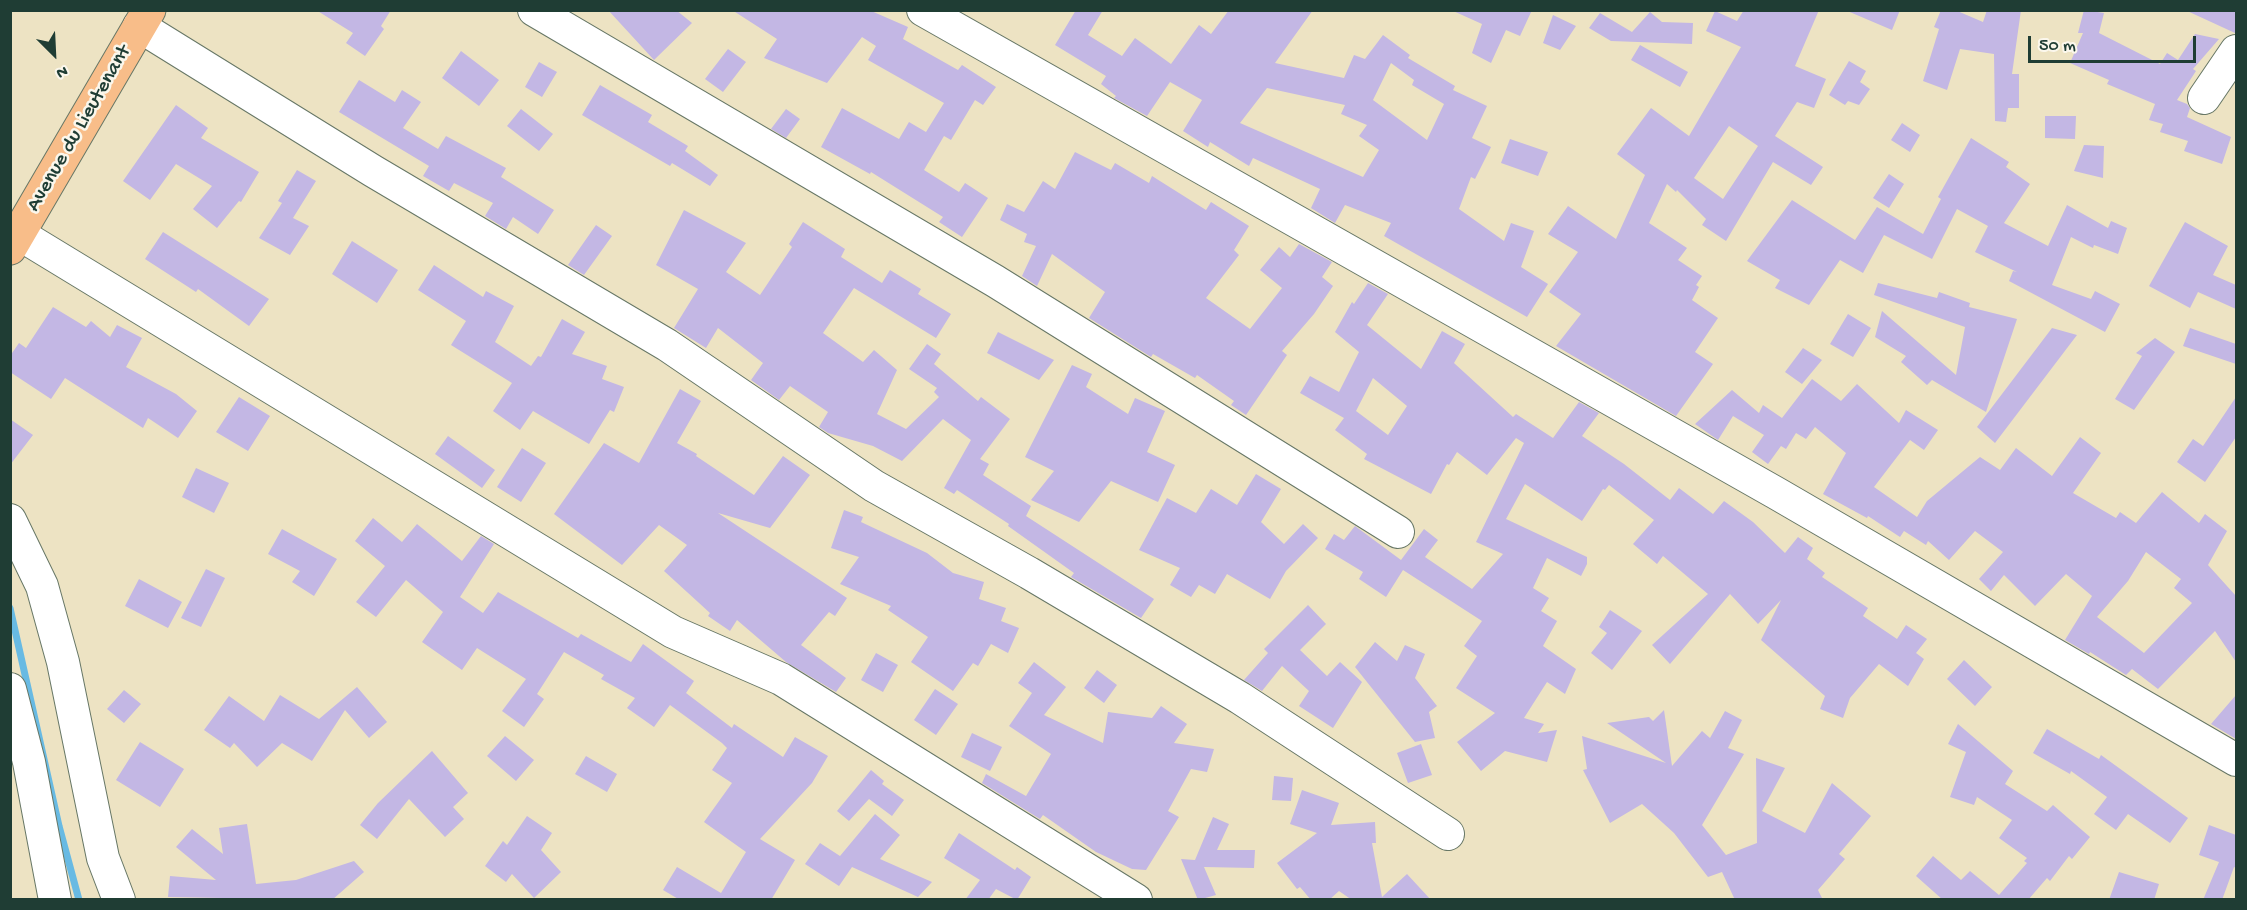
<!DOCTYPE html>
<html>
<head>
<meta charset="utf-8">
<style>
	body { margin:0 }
	#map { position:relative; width:2247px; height:910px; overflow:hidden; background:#ede3c3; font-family:"Gochi Hand",sans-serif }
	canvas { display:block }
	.frame { position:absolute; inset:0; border:12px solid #1f3d34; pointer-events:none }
	.north { position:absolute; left:24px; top:24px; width:60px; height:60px; -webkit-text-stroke:4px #fbf7ec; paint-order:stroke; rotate:156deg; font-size:16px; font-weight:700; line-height:24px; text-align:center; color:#1f3d34 }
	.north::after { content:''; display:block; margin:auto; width:21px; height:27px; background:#1f3d34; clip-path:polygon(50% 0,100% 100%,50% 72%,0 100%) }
	.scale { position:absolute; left:2028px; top:36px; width:168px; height:27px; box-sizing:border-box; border:3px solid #1f3d34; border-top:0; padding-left:8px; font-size:18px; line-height:21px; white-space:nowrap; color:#1f3d34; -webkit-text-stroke:4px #fbf7ec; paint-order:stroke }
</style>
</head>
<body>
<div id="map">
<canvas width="2247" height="910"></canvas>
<div class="frame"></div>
<div class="north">N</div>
<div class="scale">50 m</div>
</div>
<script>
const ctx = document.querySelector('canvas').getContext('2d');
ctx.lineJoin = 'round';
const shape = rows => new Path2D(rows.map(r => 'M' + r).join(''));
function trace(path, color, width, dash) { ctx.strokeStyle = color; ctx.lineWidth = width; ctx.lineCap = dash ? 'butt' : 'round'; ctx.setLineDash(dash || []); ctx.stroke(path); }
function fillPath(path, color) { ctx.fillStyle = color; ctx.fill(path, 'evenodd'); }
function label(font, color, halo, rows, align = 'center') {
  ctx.font = font + ' "Gochi Hand",sans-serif'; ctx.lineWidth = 5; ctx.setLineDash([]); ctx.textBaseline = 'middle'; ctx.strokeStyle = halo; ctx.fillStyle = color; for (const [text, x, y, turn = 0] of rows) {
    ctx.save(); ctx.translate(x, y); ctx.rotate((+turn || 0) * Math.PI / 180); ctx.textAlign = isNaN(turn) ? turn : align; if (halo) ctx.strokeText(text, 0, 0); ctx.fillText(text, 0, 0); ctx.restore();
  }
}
const stream = shape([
	[10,608,59,826,79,900]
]);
const building = shape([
	[316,10,391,10,381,26,384,29,365,56,346,43,353,33],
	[608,10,676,10,692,23,654,60],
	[732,10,869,10,908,27,903,39,958,70,962,65,996,87,983,105,975,100,951,140,944,136,924,170,959,192,965,183,988,198,962,237,939,222,943,217,871,172,870,174,821,147,842,108,899,139,909,122,926,132,944,103,868,60,876,46,862,37,827,83,764,58,777,39],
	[1076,10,1103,10,1088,35,1122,56,1135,38,1171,64,1199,25,1211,34,1229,10,1313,10,1275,63,1344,78,1354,55,1365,59,1383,35,1410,55,1408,58,1455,86,1453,90,1487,106,1472,138,1491,147,1475,179,1471,177,1459,209,1504,241,1511,223,1534,231,1521,267,1548,284,1527,317,1384,236,1391,223,1345,205,1335,223,1311,208,1320,189,1253,158,1249,166,1210,142,1208,147,1183,131,1202,100,1170,82,1147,116,1114,98,1116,96,1101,84,1106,76,1055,45],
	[1391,63,1414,80,1412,85,1444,104,1427,140,1373,100],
	[1267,88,1345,105,1341,114,1367,125,1359,136,1379,150,1363,177,1240,123],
	[1451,10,1532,10,1520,36,1506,30,1491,63,1472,53,1482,24],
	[1744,10,1819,10,1795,66,1826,79,1814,108,1797,102,1775,136,1823,167,1811,185,1773,162,1726,241,1702,225,1706,219,1677,190,1676,192,1667,184,1649,223,1687,248,1678,260,1702,276,1696,285,1699,287,1692,300,1718,318,1695,352,1713,364,1676,416,1556,346,1581,314,1549,292,1578,252,1548,234,1568,206,1616,239,1645,175,1617,154,1651,108,1689,136,1741,47,1706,31,1715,11,1737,21],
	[1729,126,1758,146,1723,199,1694,178],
	[1845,10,1900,10,1892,30],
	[1941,10,1955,10,1983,22,1987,10,2021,10,2012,74,2019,74,2019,108,2008,108,2006,122,1995,121,1994,54,1960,49,1947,90,1923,81,1939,29,1934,27],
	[2084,10,2104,13,2099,33,2160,64,2167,53,2178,60,2195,34,2219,39,2193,69,2196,71,2177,100,2187,104,2190,108,2187,117,2231,137,2222,164,2184,151,2188,141,2160,132,2163,124,2149,120,2155,104,2107,84,2109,80,2070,63,2083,33,2078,33],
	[2185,10,2236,10,2236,33,2235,33],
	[1650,12,1662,22,1693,23,1692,44,1611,41,1589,28,1600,13,1632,32],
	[1553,15,1576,26,1560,50,1543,43],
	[1640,45,1688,72,1680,87,1631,60],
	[728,49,746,62,723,92,705,79],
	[461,51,499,80,479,106,442,78],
	[1849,61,1866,71,1860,82,1870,89,1859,105,1848,101,1845,105,1829,95],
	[539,62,557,72,542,97,525,87],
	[359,80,395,102,402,90,421,102,403,128,438,149,446,136,506,168,501,177,554,210,538,234,513,217,506,229,485,216,493,203,454,183,449,191,423,176,429,166,339,112],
	[600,85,652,115,648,122,688,146,685,151,718,175,710,186,672,163,670,166,582,115],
	[176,105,208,128,201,138,259,172,241,202,239,201,217,228,193,209,212,186,176,164,150,200,123,181],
	[521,109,553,134,539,151,507,126],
	[786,109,800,119,786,138,771,129],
	[2045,116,2076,116,2075,139,2045,138],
	[1902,123,1920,135,1910,152,1891,140],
	[1971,138,2009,162,2006,167,2030,184,2004,223,2048,246,2067,205,2108,228,2111,221,2127,228,2118,254,2094,245,2093,248,2071,237,2052,285,2091,299,2095,291,2120,304,2105,332,2009,281,2013,271,2017,272,1975,252,1988,226,1957,209,1932,259,1884,235,1863,273,1840,260,1809,305,1775,288,1780,280,1747,261,1792,200,1855,240,1877,207,1923,234,1941,199,1938,197],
	[1510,139,1548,152,1538,176,1501,163],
	[2084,145,2104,146,2103,178,2074,171],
	[1075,152,1111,170,1115,163,1149,183,1152,176,1206,210,1211,202,1249,226,1234,250,1239,255,1206,298,1250,329,1282,288,1260,270,1279,247,1290,257,1299,244,1332,262,1322,277,1333,286,1314,314,1282,351,1287,355,1246,415,1231,405,1234,401,1197,375,1195,378,1153,354,1151,357,1089,318,1105,292,1052,254,1037,286,1022,276,1036,246,1024,242,1027,234,1000,220,1007,204,1024,212,1043,181,1055,189],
	[297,170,316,181,293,218,309,226,290,255,259,238,282,203,278,201],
	[1889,174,1904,184,1889,208,1873,198],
	[684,210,746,243,726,272,760,295,792,247,789,244,803,222,845,249,841,257,882,283,890,270,921,289,918,294,951,314,936,338,854,288,823,333,863,362,874,350,897,370,877,414,906,429,939,397,934,392,937,388,909,369,927,344,941,354,934,364,978,401,981,397,1010,419,980,459,989,464,983,475,1031,506,1026,516,1154,599,1141,618,1071,577,1074,573,1008,526,1009,524,957,490,954,494,944,488,971,440,943,419,902,461,873,446,828,433,819,427,828,412,790,386,779,400,751,380,763,363,718,328,706,348,674,328,698,289,656,265],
	[2185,222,2228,246,2213,275,2236,285,2236,309,2198,292,2190,308,2149,286],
	[596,225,612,236,584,275,568,265],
	[163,232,269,299,249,326,198,289,196,292,145,259],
	[352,241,398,270,377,303,332,274],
	[434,265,483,297,486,291,514,306,495,342,531,366,538,356,541,357,562,319,585,332,572,354,607,366,602,379,624,387,614,412,610,410,589,444,533,411,520,430,493,411,512,383,451,345,466,321,418,290],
	[1368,283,1388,294,1367,325,1421,369,1442,331,1465,344,1454,363,1513,417,1516,414,1553,438,1579,402,1599,413,1582,436,1624,464,1670,500,1679,488,1713,514,1724,501,1753,522,1785,553,1798,537,1813,548,1807,559,1825,573,1822,577,1868,608,1863,616,1897,639,1906,625,1927,639,1916,653,1924,659,1908,686,1879,664,1850,698,1843,718,1820,709,1825,696,1761,640,1781,600,1758,624,1730,594,1670,664,1652,645,1708,594,1663,556,1657,564,1633,544,1654,520,1609,485,1605,490,1603,489,1582,521,1525,484,1506,519,1587,557,1587,564,1581,576,1547,558,1533,588,1549,598,1541,611,1557,621,1543,646,1576,669,1565,694,1547,682,1524,718,1544,724,1538,733,1557,730,1547,762,1505,751,1481,771,1457,742,1495,713,1456,688,1477,656,1464,646,1482,621,1403,570,1386,597,1359,579,1363,572,1325,549,1334,534,1344,540,1355,526,1401,560,1424,529,1438,540,1425,557,1472,589,1503,554,1476,542,1524,443,1516,438,1487,475,1457,452,1449,465,1447,464,1431,494,1364,459,1367,454,1335,430,1344,418,1300,393,1310,376,1339,392,1359,352,1335,332,1352,302,1354,304],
	[1373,378,1407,406,1388,435,1356,411],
	[1878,283,1937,298,1939,292,1970,303,1969,307,2017,319,1986,412,1932,380,1927,385,1901,362,1906,356,1875,337,1882,311,1956,375,1965,327,1874,295],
	[53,307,86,327,91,321,110,337,117,325,142,338,126,367,176,394,197,411,178,438,148,418,143,428,65,378,51,399,10,372,10,356,19,343,26,348],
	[1848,314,1871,328,1853,357,1830,344],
	[2052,328,2077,335,1995,443,1977,427],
	[2190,328,2236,344,2236,364,2183,346],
	[998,332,1054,360,1039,380,987,353],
	[2155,338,2175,352,2134,410,2115,399,2142,356,2136,353],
	[1803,348,1822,360,1802,384,1785,372],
	[1072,365,1092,374,1086,387,1128,414,1135,398,1165,411,1147,452,1175,465,1158,502,1111,481,1079,522,1031,500,1054,471,1025,457],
	[1812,379,1841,401,1857,384,1899,423,1906,410,1938,430,1924,450,1910,440,1874,487,1917,517,1927,501,1980,457,2000,470,2016,448,2052,476,2080,437,2101,453,2073,493,2116,518,2120,512,2136,523,2162,492,2199,523,2205,514,2227,531,2208,565,2236,596,2236,662,2215,631,2158,689,2132,669,2126,675,2090,652,2089,654,2065,640,2092,596,2066,574,2035,606,2004,575,1991,591,1979,579,2003,552,1975,531,1949,560,1928,541,1926,545,1904,531,1900,537,1868,516,1867,518,1823,494,1846,453,1815,427,1806,439,1796,433,1786,449,1781,446,1768,464,1752,452,1764,435,1733,416,1718,440,1695,424,1732,390,1759,413,1763,405,1782,418],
	[2146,552,2181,579,2174,588,2192,603,2144,653,2097,617,2128,581],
	[680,389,701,401,677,443,697,454,696,456,754,495,783,456,810,475,770,528,718,513,847,598,835,616,829,612,801,645,846,678,836,692,786,662,737,620,730,631,708,616,710,613,664,571,687,545,659,525,622,565,554,514,604,443,639,463],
	[239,397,270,416,248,451,216,432],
	[2236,397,2236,437,2205,482,2177,462,2193,439,2203,446],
	[10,419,33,435,10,465],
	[448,436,495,470,482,488,435,454],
	[522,448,546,463,521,502,497,487],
	[196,468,229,483,214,513,182,497],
	[1256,474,1281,489,1261,522,1284,544,1303,524,1318,538,1286,571,1270,599,1227,574,1215,594,1199,585,1191,597,1170,585,1180,568,1139,550,1167,498,1196,513,1211,489,1237,505],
	[844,510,863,517,861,522,927,553,953,573,984,582,979,599,1006,608,1001,621,1019,628,1008,653,991,644,978,666,973,663,953,691,911,662,928,637,888,610,891,606,840,584,859,557,831,548],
	[373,518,402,542,417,524,462,561,481,536,494,544,460,597,483,613,498,592,578,638,581,634,631,662,643,644,694,681,686,693,732,728,734,724,783,757,795,737,828,756,812,783,760,839,795,860,771,900,680,900,663,890,677,867,721,893,746,852,704,822,732,783,712,770,727,748,722,743,670,705,654,727,627,708,635,698,601,679,604,675,564,652,537,694,544,699,524,727,502,711,526,679,477,648,462,670,422,642,443,612,406,580,376,617,356,602,385,566,355,541],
	[282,529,337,559,314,596,292,582,300,571,268,554],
	[206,569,225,578,201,627,181,618],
	[139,579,182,602,168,628,125,606],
	[1308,605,1326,624,1300,650,1327,676,1340,662,1362,682,1333,728,1299,706,1309,691,1282,666,1262,691,1244,680,1268,653,1264,649],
	[1610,610,1642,631,1612,670,1591,653,1607,633,1599,627],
	[1375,642,1397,661,1405,645,1425,654,1415,678,1437,706,1429,712,1435,738,1415,742,1355,667],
	[876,653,898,665,883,692,861,680],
	[1964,660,1992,687,1975,706,1947,679],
	[1034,662,1066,687,1044,715,1103,743,1108,712,1152,718,1161,706,1187,724,1174,743,1214,749,1207,772,1191,769,1168,811,1179,817,1146,870,1132,869,1096,852,1043,815,1040,819,982,783,986,774,1026,796,1051,754,1009,726,1032,693,1018,683],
	[1097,670,1117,685,1104,703,1084,688],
	[357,687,387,722,369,738,345,710,312,761,282,743,257,767,234,743,230,748,204,730,229,696,264,721,280,695,319,719],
	[935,689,958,704,936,735,914,720],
	[124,690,141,704,124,723,107,709],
	[2236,695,2236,739,2211,724],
	[1664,710,1672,766,1702,731,1710,738,1725,711,1742,720,1728,748,1744,754,1702,825,1726,855,1757,843,1756,758,1785,768,1762,811,1805,833,1832,783,1871,816,1839,854,1845,859,1818,890,1823,900,1735,900,1722,872,1708,877,1674,833,1642,804,1610,823,1583,770,1587,769,1582,736,1666,763,1607,723,1649,717,1653,721],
	[1958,724,2013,771,2005,784,2047,811,2053,805,2090,837,2072,859,2069,856,2050,881,2047,878,2028,900,1943,900,1916,876,1933,856,1961,880,1970,871,1999,895,2027,863,2024,861,2027,858,1999,838,2012,820,1977,797,1974,805,1950,797,1966,752,1948,744],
	[2047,729,2099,759,2101,755,2188,818,2170,843,2128,814,2116,830,2094,814,2107,797,2071,771,2070,774,2033,753],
	[972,733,1002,747,990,771,961,757],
	[505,736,534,760,516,781,487,756],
	[140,742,184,769,160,807,116,780],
	[1421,744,1432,775,1408,783,1397,753],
	[432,751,468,793,453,807,464,819,445,837,409,799,377,839,360,825,378,803],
	[586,756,617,774,607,792,575,774],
	[871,770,884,781,882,784,904,800,892,816,869,799,849,821,837,811],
	[1274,776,1293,778,1291,801,1272,800],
	[1302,790,1339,803,1331,825,1375,822,1376,843,1372,843,1382,897,1407,874,1431,900,1352,900,1339,891,1329,900,1311,900,1300,887,1297,889,1277,863,1317,833,1290,824],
	[875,814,900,835,880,859,932,882,918,897,852,867,839,886,805,864,820,843,840,856],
	[527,816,552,833,541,850,561,872,534,898,512,874,506,882,485,866,503,841,507,845],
	[1213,817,1229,824,1217,850,1255,850,1254,868,1204,867,1216,895,1198,900,1181,859,1195,860],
	[247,824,256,884,296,880,354,861,364,872,332,900,168,897,170,876,216,880,176,847,192,829,223,854,219,828],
	[2209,825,2236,835,2236,868,2234,867,2222,900,2203,900,2219,862,2199,855],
	[959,833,1015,870,1017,867,1031,877,1017,900,996,889,988,900,965,900,980,880,944,858],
	[2119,872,2159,884,2154,900,2109,900]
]);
const minor = shape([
	[534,10,995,281,1398,532],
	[923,10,1776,493,2236,760],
	[139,26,373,171,667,345,874,486,1029,573,1240,698,1448,834],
	[2204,98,2236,51],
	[19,234,673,632,781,679,1136,900],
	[10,520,42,586,63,662,103,858,119,900],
	[10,689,29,762,55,900]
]);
const major = shape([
	[10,248,149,10]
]);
const streetNames = [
	["Avenue du Lieutenant",80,129,-60]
];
trace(stream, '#68bae3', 7);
fillPath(building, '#c3b7e4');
trace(minor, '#677766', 34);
trace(major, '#677766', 35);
trace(minor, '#fff', 32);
trace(major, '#f8bd89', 33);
label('21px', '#1f3d34', '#fbf7ec', streetNames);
</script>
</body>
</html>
